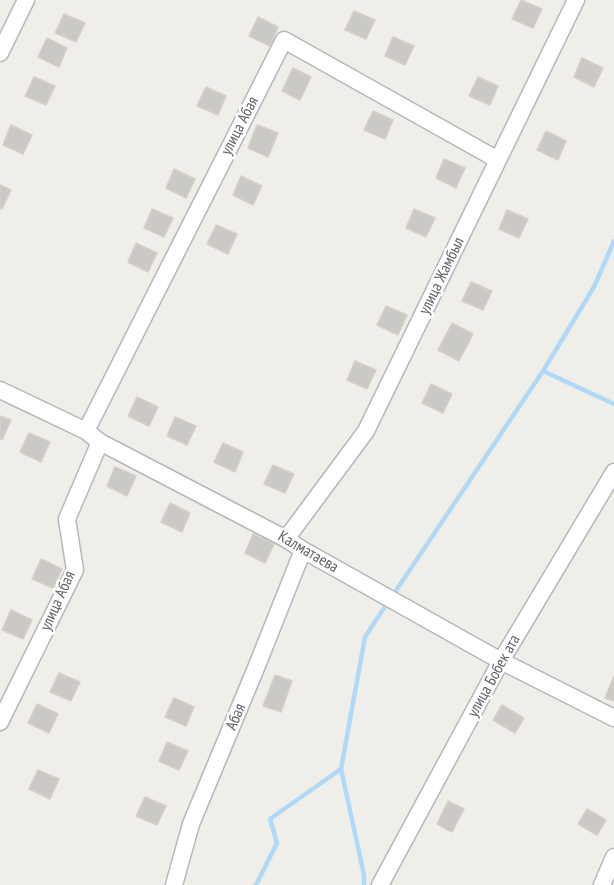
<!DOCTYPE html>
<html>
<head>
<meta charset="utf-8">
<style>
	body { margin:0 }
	canvas { display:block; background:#f0eee8 }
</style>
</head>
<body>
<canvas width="614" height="885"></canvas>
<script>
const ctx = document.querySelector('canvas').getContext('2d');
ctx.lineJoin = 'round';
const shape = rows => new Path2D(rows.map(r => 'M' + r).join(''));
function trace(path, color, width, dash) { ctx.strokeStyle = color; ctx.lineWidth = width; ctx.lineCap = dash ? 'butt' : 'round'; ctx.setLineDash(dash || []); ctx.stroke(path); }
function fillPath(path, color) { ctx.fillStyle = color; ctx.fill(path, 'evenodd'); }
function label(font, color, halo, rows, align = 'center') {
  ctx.font = font + ' "PT Sans Narrow",sans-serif'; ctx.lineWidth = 5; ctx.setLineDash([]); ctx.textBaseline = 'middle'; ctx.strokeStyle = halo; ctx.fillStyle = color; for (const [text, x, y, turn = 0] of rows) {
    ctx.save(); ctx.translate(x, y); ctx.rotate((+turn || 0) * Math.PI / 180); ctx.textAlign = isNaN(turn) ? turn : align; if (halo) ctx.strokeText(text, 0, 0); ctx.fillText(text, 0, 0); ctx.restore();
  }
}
const stream = shape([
	[543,371,614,404],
	[393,595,543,371,594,287,614,241],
	[256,885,277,843,270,819,341,769],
	[364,885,364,875,341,769,365,637,388,602]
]);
const building = shape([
	[521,0,542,9,533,28,512,19,521,0],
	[354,11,375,20,366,39,345,30,354,11],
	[64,14,85,23,76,42,55,33,64,14],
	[258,17,278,27,270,46,249,36,258,17],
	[393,37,414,46,405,65,385,56,393,37],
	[47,38,67,48,59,67,38,57,47,38],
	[582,58,603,68,594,87,574,77,582,58],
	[293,68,311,77,300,100,282,91,293,68],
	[34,77,55,86,46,105,25,96,34,77],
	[478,77,498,86,490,105,469,96,478,77],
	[206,87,226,96,218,115,197,106,206,87],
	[373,111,393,120,385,139,364,130,373,111],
	[11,125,32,135,23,154,3,145,11,125],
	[257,125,278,133,268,157,248,148,257,125],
	[546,131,566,141,558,160,537,150,546,131],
	[444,159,465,168,456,188,436,178,444,159],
	[174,169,195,179,186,198,166,188,174,169],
	[241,176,262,186,253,205,233,195,241,176],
	[0,185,11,190,2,209,0,208,0,185],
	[152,209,173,218,164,237,144,228,152,209],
	[414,209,435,218,426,237,406,228,414,209],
	[507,210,528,219,519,238,499,229,507,210],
	[216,225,237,234,228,254,207,244,216,225],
	[136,243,157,253,148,272,128,262,136,243],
	[471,282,492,291,483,310,462,301,471,282],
	[386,306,407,315,398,335,377,325,386,306],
	[452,323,473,334,459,361,438,350,452,323],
	[355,361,376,370,367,389,347,380,355,361],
	[431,384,452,394,443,413,422,403,431,384],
	[137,397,158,407,149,426,128,416,137,397],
	[0,416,11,420,2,440,0,439,0,416],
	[175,417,196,426,187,445,167,436,175,417],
	[29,433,50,442,41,462,20,452,29,433],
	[223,443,243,452,235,472,214,462,223,443],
	[273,465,294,474,285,493,264,484,273,465],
	[115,467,136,476,127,496,107,486,115,467],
	[170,503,190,513,182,532,161,522,170,503],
	[253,534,274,544,265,563,245,553,253,534],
	[41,559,62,569,53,588,32,579,41,559],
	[11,610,32,620,23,639,2,630,11,610],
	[59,673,80,682,71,701,50,692,59,673],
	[275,675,292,681,281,712,263,706,275,675],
	[614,676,614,701,605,698,614,676],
	[174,698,194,707,186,726,165,717,174,698],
	[37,704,58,714,49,733,28,723,37,704],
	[502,705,524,718,515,733,493,720,502,705],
	[167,742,188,751,179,770,159,761,167,742],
	[38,770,59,779,50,799,29,789,38,770],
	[145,797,166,806,157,825,136,816,145,797],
	[448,801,464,809,452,832,437,824,448,801],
	[587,809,606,820,597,835,578,824,587,809]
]);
const street = shape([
	[0,53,26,0],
	[0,390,86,431,100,442,286,539,303,550,501,661,614,718],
	[86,431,284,40,498,160],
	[286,539,366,431,576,0],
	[0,722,75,570,67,519,100,442],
	[174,885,191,824,256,668,303,550],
	[380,885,501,661,614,472],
	[602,885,614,857]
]);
const streetNames = [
	["улица Абая",240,126,-63],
	["улица Жамбыл",442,276,-64],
	["Калматаева",308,552,30],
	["улица Абая",58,601,-66],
	["улица Бобек ата",494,676,-61],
	["Абая",236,717,-67]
];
trace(stream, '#b0d9f7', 4.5);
fillPath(building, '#cbc9c4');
trace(building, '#d4d0c7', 1.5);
trace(street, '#b5b8bb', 19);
trace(street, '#fff', 16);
label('16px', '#5f6367', '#fff', streetNames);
</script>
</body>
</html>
